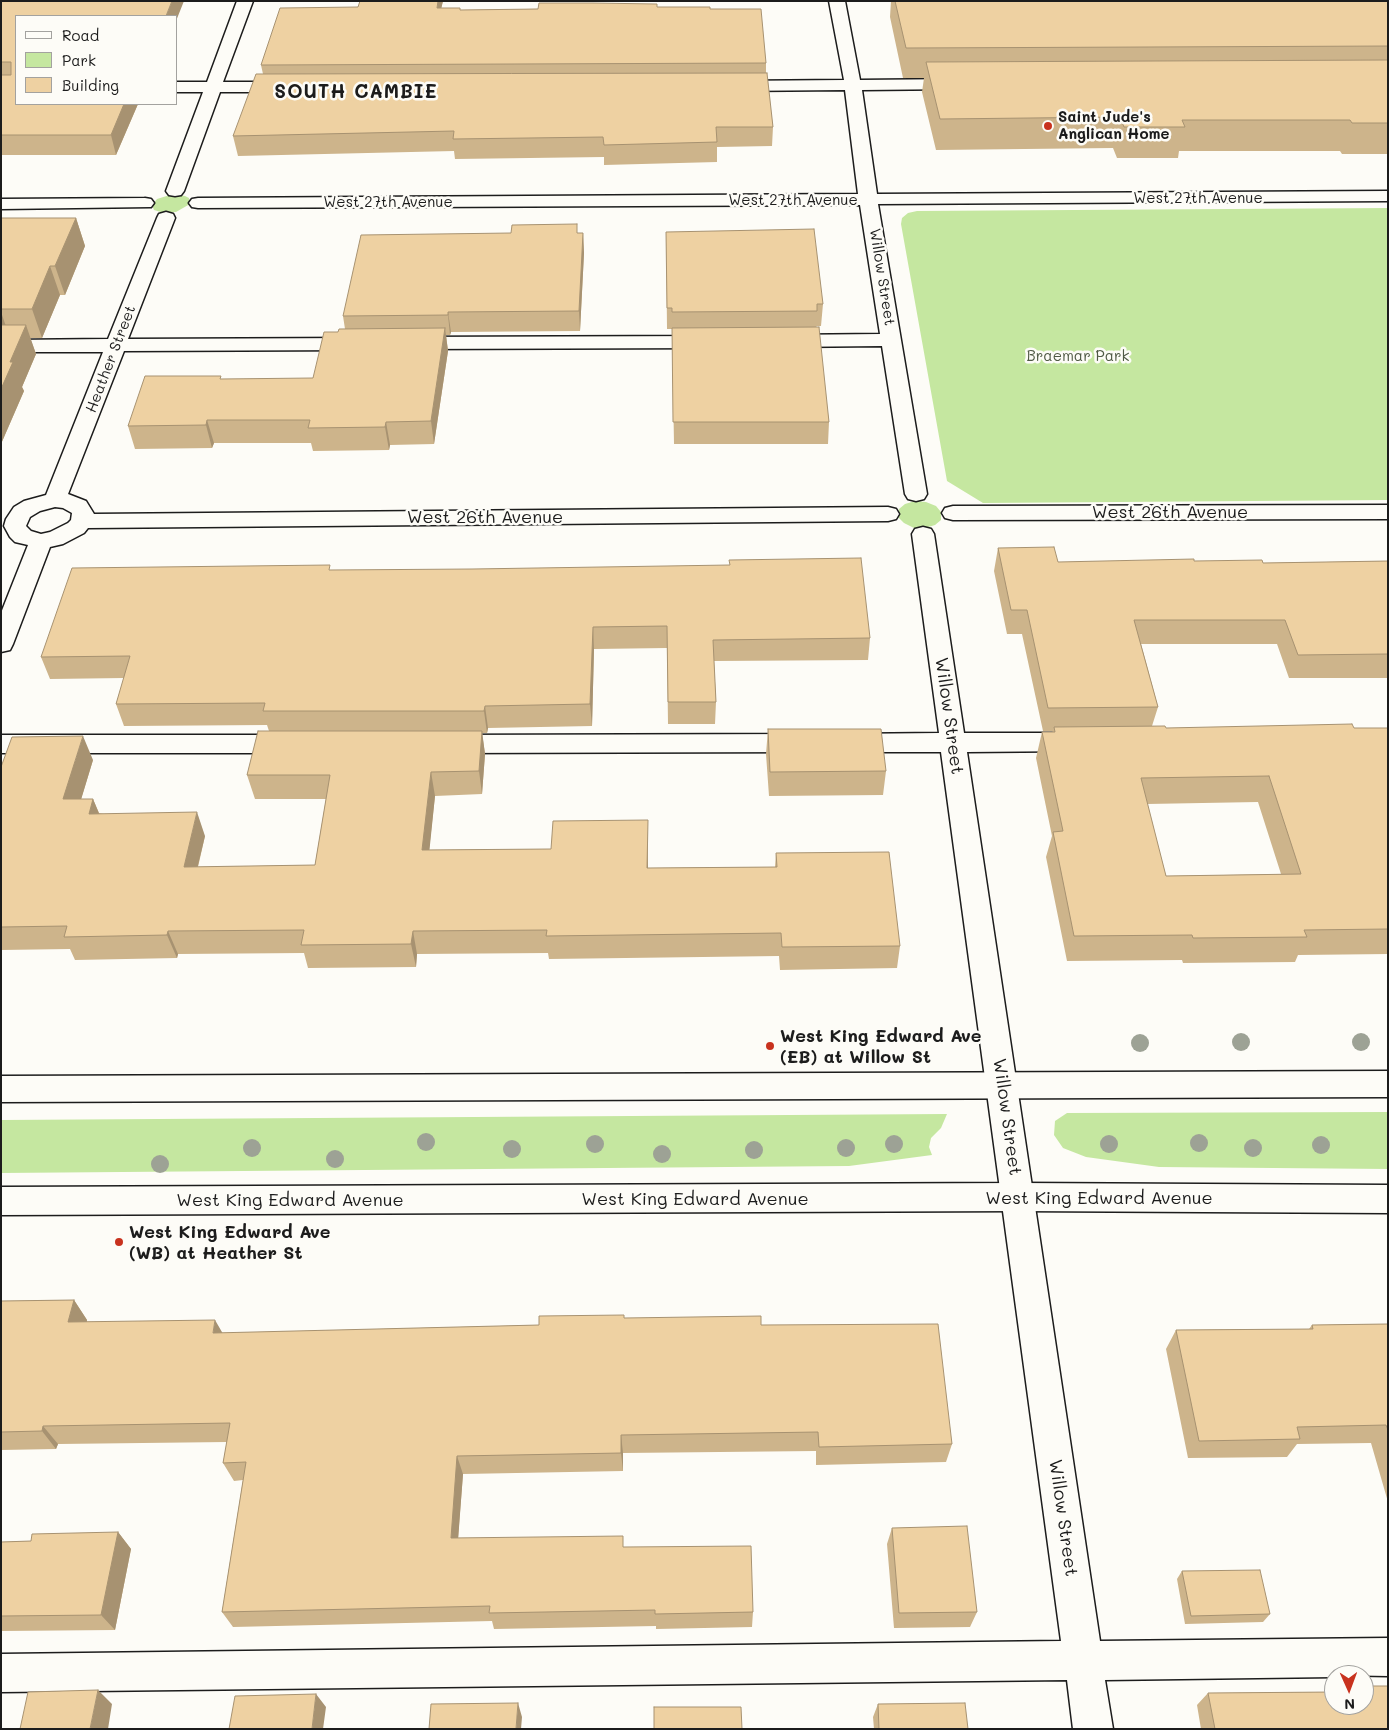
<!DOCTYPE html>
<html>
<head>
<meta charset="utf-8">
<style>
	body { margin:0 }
	#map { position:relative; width:1389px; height:1730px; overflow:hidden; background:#fdfcf7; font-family:Mali,sans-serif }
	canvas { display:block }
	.frame { position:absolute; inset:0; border:2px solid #1c1c1c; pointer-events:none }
	.legend { position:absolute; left:15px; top:15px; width:162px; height:90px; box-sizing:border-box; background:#fdfcf7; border:1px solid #a3a29f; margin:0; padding:6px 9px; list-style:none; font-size:15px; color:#1c1c1c }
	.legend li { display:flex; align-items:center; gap:10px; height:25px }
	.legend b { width:25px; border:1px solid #a3a29f }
	.north { position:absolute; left:1324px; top:1665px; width:50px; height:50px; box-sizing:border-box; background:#fdfcf7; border:1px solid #a3a29f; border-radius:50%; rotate:178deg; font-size:14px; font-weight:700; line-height:20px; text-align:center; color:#1c1c1c }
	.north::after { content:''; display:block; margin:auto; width:18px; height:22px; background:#c8321e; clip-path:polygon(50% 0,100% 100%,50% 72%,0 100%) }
</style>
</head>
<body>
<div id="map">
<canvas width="1389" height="1730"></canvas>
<div class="frame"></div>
<ul class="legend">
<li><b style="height:6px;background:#fdfcf7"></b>Road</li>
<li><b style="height:14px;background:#c5e7a0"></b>Park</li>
<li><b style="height:14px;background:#eed1a2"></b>Building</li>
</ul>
<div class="north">N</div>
</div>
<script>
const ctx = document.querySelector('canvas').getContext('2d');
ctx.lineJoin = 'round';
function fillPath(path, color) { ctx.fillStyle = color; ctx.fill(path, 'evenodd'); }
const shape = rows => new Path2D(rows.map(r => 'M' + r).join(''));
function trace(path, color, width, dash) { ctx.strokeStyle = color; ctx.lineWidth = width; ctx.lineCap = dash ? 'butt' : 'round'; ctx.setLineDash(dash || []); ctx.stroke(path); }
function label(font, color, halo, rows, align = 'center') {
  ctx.font = font + ' Mali,sans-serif'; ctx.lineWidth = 5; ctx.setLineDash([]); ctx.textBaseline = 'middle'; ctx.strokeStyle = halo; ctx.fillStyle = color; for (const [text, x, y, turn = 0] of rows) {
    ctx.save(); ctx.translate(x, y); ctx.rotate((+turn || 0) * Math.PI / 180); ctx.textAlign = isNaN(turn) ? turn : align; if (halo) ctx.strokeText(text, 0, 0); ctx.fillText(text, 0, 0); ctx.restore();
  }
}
const green = shape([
	[173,194,185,196,189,198,190,204,176,212,164,213,154,210,152,205,157,199],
	[1388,208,1388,500,983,503,947,481,901,224,902,218,908,213,917,211],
	[915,501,926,502,936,506,941,512,941,520,935,525,925,528,914,528,904,523,898,517,899,509,905,504],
	[1388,1112,1388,1169,1159,1167,1086,1157,1063,1148,1054,1135,1055,1121,1067,1113],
	[947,1114,941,1128,931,1138,929,1147,932,1155,849,1166,1,1173,1,1120]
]);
const minor = shape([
	[237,1,253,1,223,82,287,82,293,83,295,87,293,91,287,92,220,92,184,191,181,195,175,196,169,195,166,191,203,92,176,92,176,82,207,82,237,1],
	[829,1,845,1,860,80,960,79,966,80,968,84,966,88,960,89,862,90,877,194,1388,191,1388,201,878,204,927,494,924,499,916,501,908,499,905,494,882,346,783,347,776,345,773,341,776,337,783,335,880,334,860,205,198,208,192,207,189,203,192,199,198,198,858,194,845,90,733,91,727,90,725,86,727,82,733,81,844,80,829,1],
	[145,198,151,199,154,203,151,207,1,209,1,199,145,198],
	[166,212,173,214,175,218,128,339,358,338,365,340,368,344,365,348,358,350,124,351,68,494,86,501,94,514,888,507,896,509,899,514,896,519,888,521,88,528,84,533,63,544,50,547,13,644,10,650,1,652,1,613,28,545,15,542,10,537,4,526,6,519,14,507,24,501,46,495,103,352,11,352,4,350,1,345,4,342,11,340,108,339,157,218,159,214,166,212],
	[55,507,63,508,72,513,71,520,68,523,50,532,41,534,31,531,26,526,30,517,40,511,55,507],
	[710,336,717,338,720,342,717,346,710,348,411,349,404,347,401,343,404,339,411,337,710,336],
	[1388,505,1388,519,953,520,945,518,942,513,945,508,953,506,1388,505],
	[923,527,931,529,934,534,964,733,1077,733,1086,735,1090,742,1086,749,1077,751,967,752,1100,1641,1388,1638,1388,1676,1334,1675,1334,1677,1105,1680,1113,1729,1073,1729,1067,1680,1,1692,1,1654,1061,1641,941,752,845,752,836,750,832,743,836,736,845,734,939,733,912,534,915,529,923,527],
	[805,734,814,736,818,743,814,750,805,752,448,753,439,751,435,744,439,737,448,735,805,734],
	[1,735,292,735,301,737,305,744,301,751,292,753,1,753,1,735]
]);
const major = shape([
	[1388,1071,1388,1097,1,1102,1,1076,1388,1071],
	[1019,1183,1388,1185,1388,1213,1019,1211,1,1215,1,1187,1019,1183]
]);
const trees = [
	[1241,1042],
	[1361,1042],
	[1140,1043],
	[426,1142],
	[1199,1143],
	[595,1144],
	[894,1144],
	[1109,1144],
	[1321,1145],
	[252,1148],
	[846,1148],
	[1253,1148],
	[512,1149],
	[754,1150],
	[662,1154],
	[335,1159],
	[160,1164]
];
const wall = shape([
	[1,1,16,16,138,104,116,155,1,155],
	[360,1,443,1,441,8,460,8,460,10,657,7,710,9,766,63,766,73,773,127,772,146,717,147,717,162,604,165,604,157,455,159,454,151,238,156,233,136,263,74,261,65,358,7],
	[891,1,1388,1,1388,154,1342,154,1340,151,1179,151,1178,158,1117,158,1113,148,936,150,922,92,924,78,903,78,890,17],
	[1,218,76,218,85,246,65,295,60,295,42,338,30,338,36,354,22,387,24,391,1,444],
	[666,232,823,304,821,326,817,326,816,327,829,422,828,444,674,444,672,329,667,329],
	[578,233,583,233,584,253,580,331,451,332,450,335,446,335,448,351,434,444,390,445,389,450,313,451,311,443,214,443,212,448,135,449,128,426,313,378,338,332,345,329,343,316],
	[998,548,1058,562,1194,561,1263,563,1388,561,1388,678,1289,678,1277,644,1141,644,1158,707,1152,726,1166,728,1388,728,1388,954,1298,955,1295,962,1183,963,1182,960,1067,961,1046,857,1052,836,1036,758,1042,732,1052,732,1053,731,1043,731,1022,634,1007,634,994,571],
	[1258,802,1281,874,1166,876,1147,804],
	[331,570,870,638,868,660,714,661,716,702,715,724,668,724,667,648,594,649,592,726,488,728,487,733,482,733,485,754,482,794,435,796,429,850,551,849,648,843,648,868,775,867,776,853,900,946,897,968,780,970,779,956,549,959,548,953,417,954,416,967,308,968,304,953,178,954,177,958,75,960,70,949,1,950,1,767,93,760,81,799,93,799,99,813,205,836,198,867,315,865,326,799,255,799,247,775,269,731,267,725,124,726,116,704,124,678,50,679,41,657],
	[768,729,886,771,883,795,769,796,766,754],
	[74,1300,87,1320,87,1322,222,1333,539,1325,624,1318,761,1325,952,1444,946,1462,816,1465,816,1451,623,1453,623,1471,463,1474,458,1538,624,1547,753,1612,752,1627,656,1629,656,1626,494,1629,492,1621,233,1627,222,1612,243,1480,234,1481,223,1463,227,1442,58,1444,56,1449,1,1450,1,1301],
	[1388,1324,1388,1502,1371,1443,1297,1444,1287,1457,1188,1458,1166,1349,1176,1330,1309,1329,1312,1325],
	[892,1528,977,1612,970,1627,894,1628,887,1544],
	[118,1532,131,1549,115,1630,1,1631,1,1542,31,1541],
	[1182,1571,1270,1614,1263,1622,1185,1624,1177,1579],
	[1332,1687,1388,1729,1201,1729,1197,1705,1208,1693,1326,1692],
	[878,1704,968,1729,874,1729,873,1717]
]);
const shadedWall = shape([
	[172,1,184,1,176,21,176,16,166,16],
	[438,1,443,1,438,23,437,8],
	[124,104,138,104,116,155,111,135],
	[76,218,85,246,65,295,55,266],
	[583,233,584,253,580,331,579,311],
	[50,266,60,295,42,338,32,309],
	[1,312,10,338,1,343],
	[448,312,451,332,450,335,448,315],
	[26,325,36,354,22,387,24,391,1,444,1,389,10,362],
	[445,328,448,351,434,444,431,421],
	[207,420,214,443,212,448,206,425],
	[386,422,390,445,389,450,385,427],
	[593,627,594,649,592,726,590,704],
	[485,706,488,728,487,733,484,711],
	[482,731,485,754,482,794,479,771],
	[83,736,93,760,74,823,63,799],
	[431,772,435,796,427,874,422,850],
	[93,799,103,823,89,814],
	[197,812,205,836,192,890,184,867],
	[648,820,648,891,647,868],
	[168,931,178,954,177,958,167,935],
	[413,931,417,954,416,967,411,944],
	[74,1300,87,1320,82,1342,68,1322],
	[215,1320,226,1339,213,1333],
	[43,1426,58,1444,56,1449,42,1431],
	[621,1435,623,1453,623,1471,621,1453],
	[457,1456,463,1474,457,1554,451,1538],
	[118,1532,131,1549,115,1630,101,1615],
	[98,1690,112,1704,108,1729,90,1729],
	[316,1694,326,1707,323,1729,312,1729],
	[518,1703,522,1717,521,1729,516,1729]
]);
const building = shape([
	[1,1,172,1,166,16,16,16,16,104,124,104,111,135,1,135,1,75,11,75,11,62,1,62,1,1],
	[360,1,438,1,437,8,460,8,460,10,538,9,539,3,593,3,657,4,657,7,710,7,710,9,761,9,766,63,261,65,280,8,358,7,360,1],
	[895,1,1388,1,1388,46,906,48,895,1],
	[1388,60,1388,123,1352,123,1350,120,1182,120,1185,127,1124,127,1120,117,940,119,926,62,1388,60],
	[767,73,773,127,716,127,717,142,604,145,603,137,453,139,454,131,233,136,256,74,767,73],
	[1,218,76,218,55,266,50,266,32,309,1,309,1,218],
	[577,224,577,233,583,233,579,311,448,312,448,315,343,316,361,235,511,233,512,225,577,224],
	[814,229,823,304,817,304,817,311,672,312,672,308,667,308,666,232,814,229],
	[1,325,26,325,10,362,13,362,1,389,1,325],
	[819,327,829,422,673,422,672,328,819,327],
	[445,328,431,421,386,422,385,427,308,428,310,420,207,420,206,425,128,426,145,376,221,376,220,379,313,378,324,332,338,332,339,329,445,328],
	[1054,547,1058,562,1194,559,1194,561,1262,560,1263,563,1388,561,1388,654,1298,655,1285,620,1134,620,1158,707,1048,708,1027,610,1011,610,998,548,1054,547],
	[861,558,870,638,713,640,716,702,668,702,667,626,593,627,590,704,485,706,484,711,263,711,265,703,116,704,130,656,41,657,72,568,330,565,329,570,472,569,730,565,729,560,861,558],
	[1352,724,1354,728,1388,728,1388,929,1304,930,1307,937,1193,938,1192,935,1074,936,1053,832,1063,831,1042,732,1055,732,1054,727,1165,726,1166,728,1352,724],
	[1269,776,1301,874,1166,876,1141,778,1269,776],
	[768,729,881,729,886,771,770,772,768,729],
	[258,731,482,731,479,771,431,772,422,850,551,849,553,821,648,820,647,868,777,867,776,853,889,852,900,946,782,947,781,933,546,936,547,930,413,931,411,944,301,945,304,930,168,931,167,935,64,937,67,926,1,927,1,767,12,737,83,736,63,799,93,799,89,814,197,812,184,867,315,865,330,775,247,775,258,731],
	[74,1300,68,1322,215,1320,213,1333,539,1325,539,1316,624,1315,624,1318,761,1316,761,1325,938,1324,952,1444,819,1447,818,1432,621,1435,621,1453,457,1456,451,1538,623,1536,623,1547,751,1546,753,1612,655,1614,655,1610,489,1613,490,1606,222,1612,246,1462,223,1463,230,1423,43,1426,42,1431,1,1432,1,1301,74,1300],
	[1388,1324,1388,1430,1386,1425,1297,1427,1300,1439,1199,1441,1176,1330,1313,1329,1312,1325,1388,1324],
	[967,1526,977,1612,899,1613,892,1528,967,1526],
	[118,1532,101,1615,1,1616,1,1542,31,1541,32,1534,118,1532],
	[1260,1570,1270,1614,1191,1616,1182,1571,1260,1570],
	[1364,1686,1388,1686,1388,1729,1215,1729,1208,1693,1333,1692,1332,1687,1334,1687,1334,1705,1364,1705,1364,1686],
	[98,1690,90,1729,20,1729,28,1692,98,1690],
	[316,1694,312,1729,229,1729,235,1696,316,1694],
	[518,1703,516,1729,429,1729,431,1704,518,1703],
	[965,1703,968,1729,879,1729,878,1704,965,1703],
	[654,1707,741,1707,742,1729,654,1729,654,1707]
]);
const markers = [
	[1048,126,5,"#c8321e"],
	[770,1046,5,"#c8321e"],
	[119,1242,5,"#c8321e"]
];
const farPoinames = [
	["Saint Jude's",1058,117],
	["Anglican Home",1058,134]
];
const farStreetnames = [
	["West 27th Avenue",1198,198],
	["West 27th Avenue",793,200],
	["West 27th Avenue",388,202],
	["Willow Street",882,277,81],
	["Heather Street",111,359,-69]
];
const farParknames = [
	["Braemar Park",1078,356]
];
const streetNames = [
	["West 26th Avenue",1170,512],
	["West 26th Avenue",485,517],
	["Willow Street",949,716,82],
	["Willow Street",1007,1117,82],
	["West King Edward Avenue",1099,1198],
	["West King Edward Avenue",695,1199],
	["West King Edward Avenue",290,1200],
	["Willow Street",1063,1518,82]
];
const poiNames = [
	["West King Edward Ave",780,1036],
	["(EB) at Willow St",780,1057],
	["West King Edward Ave",129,1232],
	["(WB) at Heather St",129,1253]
];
const farDistrictnames = [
	["SOUTH CAMBIE",356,92]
];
fillPath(green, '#c5e7a0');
trace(minor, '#1c1c1c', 3);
trace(major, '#1c1c1c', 3);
fillPath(minor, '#fdfcf7');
fillPath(major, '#fdfcf7');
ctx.fillStyle = '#9da295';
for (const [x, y] of trees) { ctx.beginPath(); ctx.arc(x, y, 9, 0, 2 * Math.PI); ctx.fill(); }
fillPath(wall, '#cdb48b');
fillPath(shadedWall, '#a79271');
fillPath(building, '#eed1a2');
trace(building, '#a79271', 1);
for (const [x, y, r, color] of markers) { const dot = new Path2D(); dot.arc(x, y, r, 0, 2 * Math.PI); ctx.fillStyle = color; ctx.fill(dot); trace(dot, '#fdfcf7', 2); }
label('bold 15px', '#1c1c1c', '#fdfcf7', farPoinames, 'left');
label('15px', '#1c1c1c', '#fdfcf7', farStreetnames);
label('15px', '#4f5944', '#fdfcf7', farParknames);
label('18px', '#1c1c1c', '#fdfcf7', streetNames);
label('bold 18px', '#1c1c1c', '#fdfcf7', poiNames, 'left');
ctx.letterSpacing = '1px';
label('bold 19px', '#1c1c1c', '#fdfcf7', farDistrictnames);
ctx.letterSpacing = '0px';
</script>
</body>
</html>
